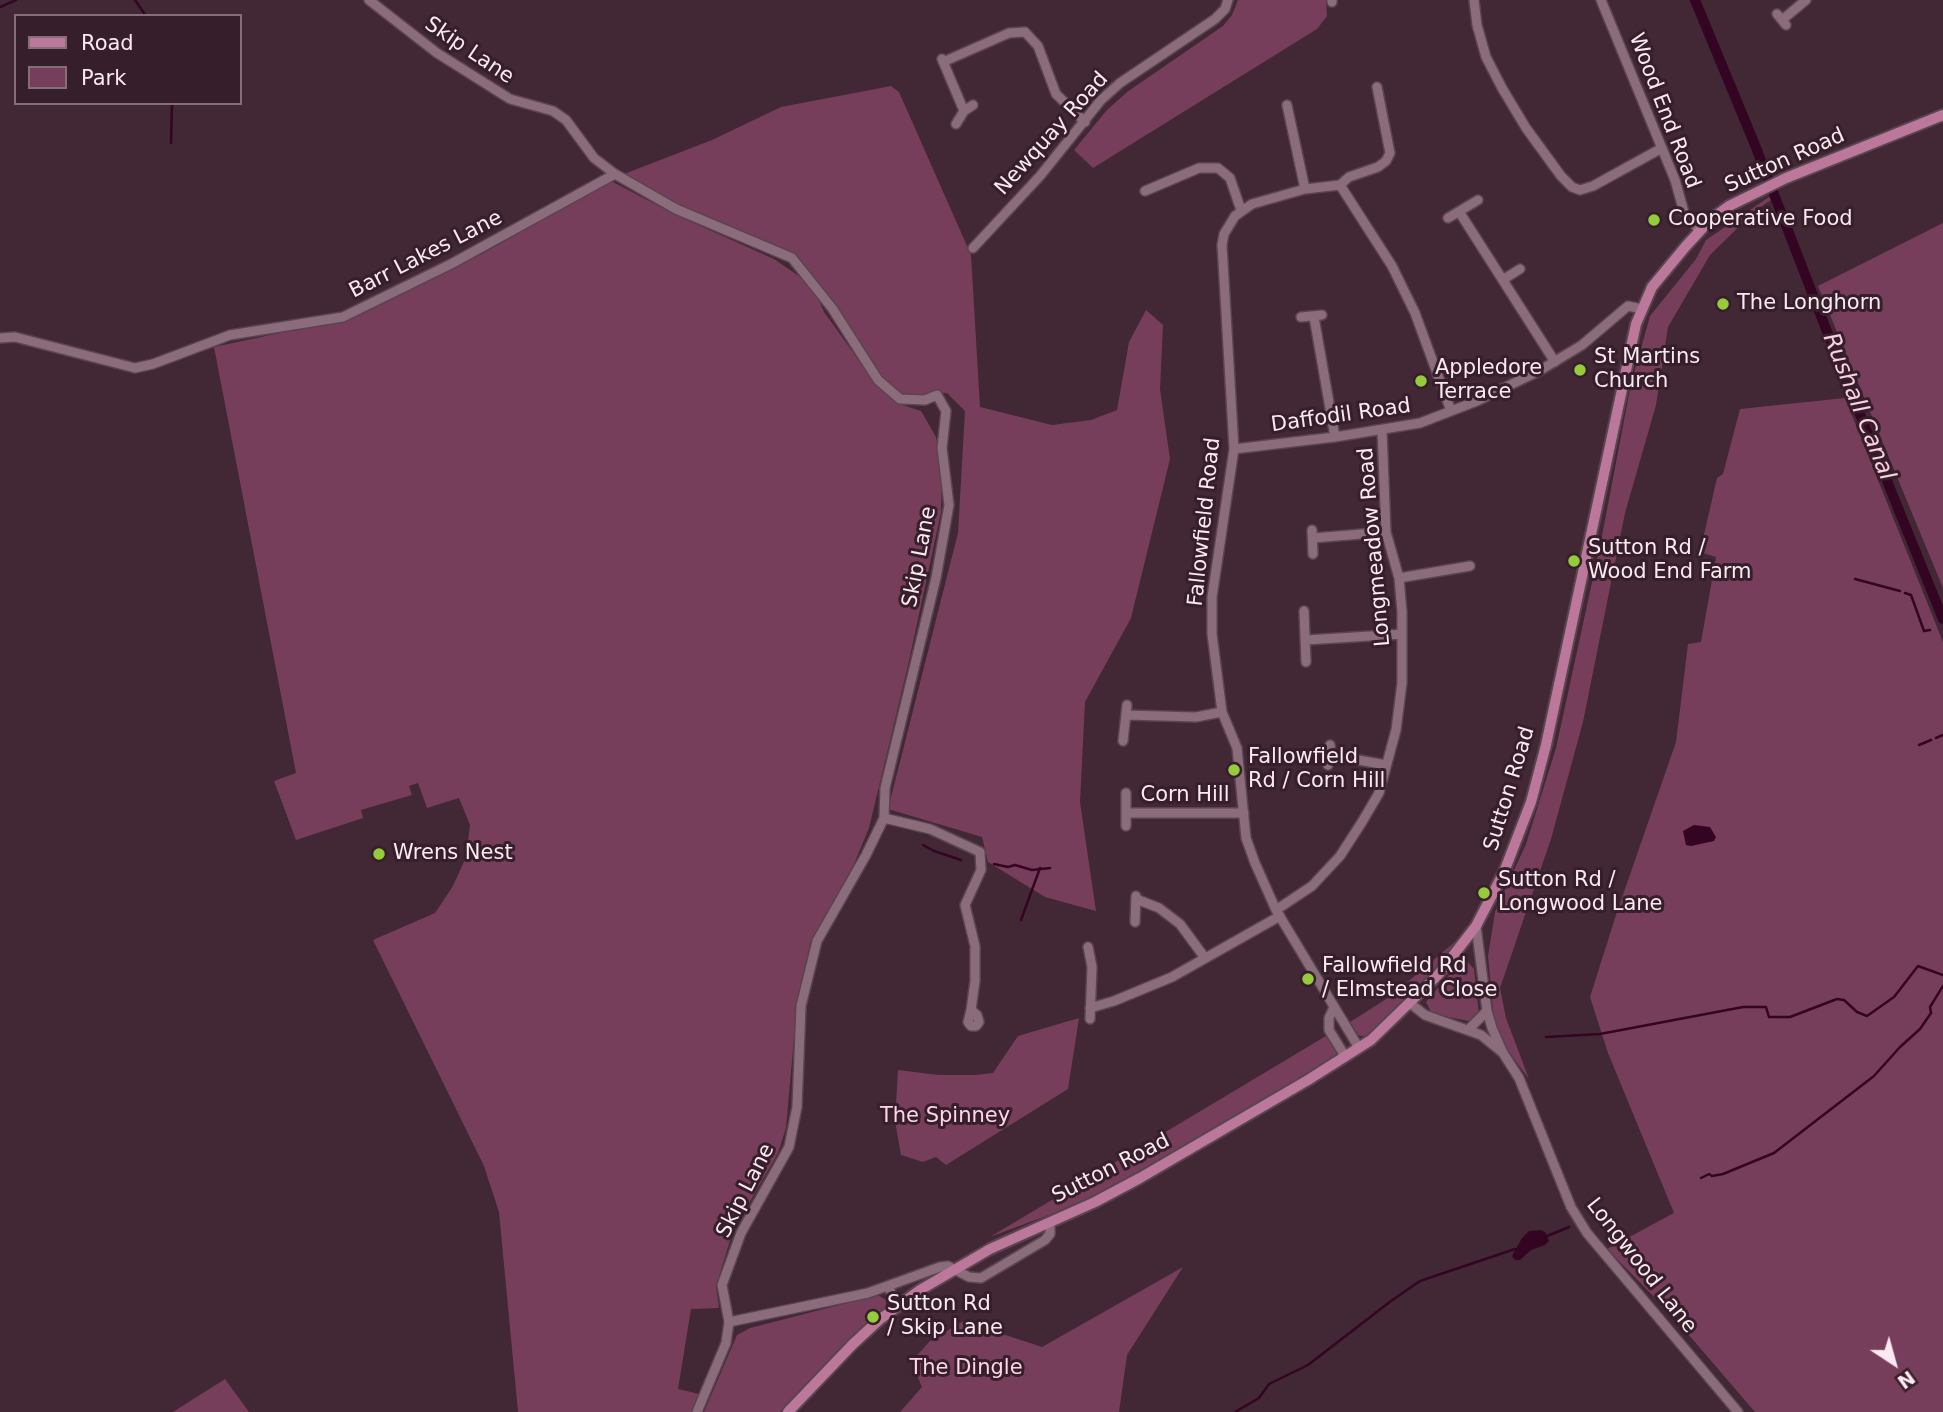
<!DOCTYPE html>
<html>
<head>
<meta charset="utf-8">
<style>
	body { margin:0 }
	#map { position:relative; width:1943px; height:1412px; overflow:hidden; background:#412834; font-family:"DejaVu Sans",sans-serif }
	canvas { display:block }
	.legend { position:absolute; left:14px; top:14px; width:228px; height:91px; box-sizing:border-box; background:#361e2a; border:2px solid #846f79; margin:0; padding:9px 12px; list-style:none; font-size:21px; color:#fae9f0 }
	.legend li { display:flex; align-items:center; gap:14px; height:35px }
	.legend b { width:35px; border:2px solid #846f79 }
	.north { position:absolute; left:1859px; top:1328px; width:70px; height:70px; -webkit-text-stroke:5px #361e2a; paint-order:stroke; rotate:144deg; font-size:19px; font-weight:700; line-height:28px; text-align:center; color:#fae9f0 }
	.north::after { content:''; display:block; margin:auto; width:24px; height:32px; background:#fae9f0; clip-path:polygon(50% 0,100% 100%,50% 72%,0 100%) }
</style>
</head>
<body>
<div id="map">
<canvas width="1943" height="1412"></canvas>
<ul class="legend">
<li><b style="height:9px;background:#bb789a"></b>Road</li>
<li><b style="height:19px;background:#763e5b"></b>Park</li>
</ul>
<div class="north">N</div>
</div>
<script>
const ctx = document.querySelector('canvas').getContext('2d');
ctx.lineJoin = 'round';
function fillPath(path, color) { ctx.fillStyle = color; ctx.fill(path, 'evenodd'); }
const shape = rows => new Path2D(rows.map(r => 'M' + r).join(''));
function trace(path, color, width, dash) { ctx.strokeStyle = color; ctx.lineWidth = width; ctx.lineCap = dash ? 'butt' : 'round'; ctx.setLineDash(dash || []); ctx.stroke(path); }
function label(font, color, halo, rows, align = 'center') {
  ctx.font = font + ' "DejaVu Sans",sans-serif'; ctx.lineWidth = 6; ctx.setLineDash([]); ctx.textBaseline = 'middle'; ctx.strokeStyle = halo; ctx.fillStyle = color; for (const [text, x, y, turn = 0] of rows) {
    ctx.save(); ctx.translate(x, y); ctx.rotate((+turn || 0) * Math.PI / 180); ctx.textAlign = isNaN(turn) ? turn : align; if (halo) ctx.strokeText(text, 0, 0); ctx.fillText(text, 0, 0); ctx.restore();
  }
}
const green = shape([
	[1238,0,1326,0,1327,16,1317,29,1093,168,1074,150,1107,110,1127,92,1223,26,1232,15],
	[891,86,899,92,971,255,980,407,1052,425,1091,420,1117,410,1129,342,1146,310,1163,325,1160,389,1170,459,1131,618,1085,702,1080,802,1096,911,1045,897,988,862,982,837,888,809,958,533,965,411,947,393,903,395,881,378,836,305,797,259,678,206,624,174,712,140,781,107],
	[611,181,674,214,774,259,812,285,824,312,873,380,897,403,921,411,936,437,942,464,941,512,909,661,869,828,854,864,810,944,796,1016,786,1128,778,1153,733,1231,716,1286,719,1308,691,1309,678,1389,699,1394,691,1412,518,1412,499,1212,484,1166,373,940,435,913,453,886,466,857,470,825,459,798,427,808,418,783,409,786,412,795,361,810,363,818,296,840,274,781,296,773,214,347,303,328,344,321,482,254],
	[1769,197,1771,200,1756,210,1710,255,1668,327,1656,405,1625,513,1583,722,1551,839,1500,988,1506,1018,1529,1079,1503,1044,1494,1020,1488,956,1495,912,1526,844,1556,748,1601,541,1631,384,1650,316,1696,259,1706,240],
	[1943,223,1943,588,1818,286],
	[1845,398,1943,642,1943,1412,1755,1412,1670,1313,1607,1249,1674,1213,1608,1053,1590,997,1616,915,1676,742,1688,644,1701,642,1716,557,1700,552,1717,478,1723,474,1740,409],
	[1456,941,1427,979,1366,1037,1358,1035,1350,1022,1391,996],
	[1466,960,1474,969,1479,1015,1469,1021,1432,1014,1426,1002,1460,962],
	[1079,1018,1068,1089,946,1165,936,1157,923,1162,901,1155,895,1121,898,1070,939,1075,975,1075,993,1073,1018,1036],
	[1326,1036,1338,1056,1173,1155,1094,1198,990,1237],
	[1183,1267,1127,1355,1119,1412,900,1412,922,1387,911,1362,930,1341,965,1320,978,1326,1042,1347],
	[878,1295,886,1300,886,1307,841,1347,780,1412,704,1412,737,1335,750,1328],
	[225,1379,249,1412,173,1412]
]);
const water = shape([
	[1694,825,1710,827,1716,837,1714,841,1691,846,1686,845,1683,831],
	[1541,1230,1545,1232,1549,1241,1545,1245,1531,1250,1520,1260,1515,1260,1512,1256,1522,1238,1529,1231]
]);
const stream = shape([
	[135,0,146,16],
	[0,7,16,0],
	[171,143,172,103],
	[1855,579,1900,591],
	[1905,593,1911,595,1924,631,1930,630],
	[1936,738,1943,735],
	[1919,745,1931,740],
	[923,845,934,851,961,860],
	[994,864,1008,867,1015,865,1032,870,1050,868],
	[1021,920,1040,868],
	[1546,1037,1600,1034,1743,1007,1766,1007,1769,1017,1790,1017,1837,999,1844,1000,1857,1012,1867,1016,1894,997,1918,966,1943,975],
	[1701,1178,1709,1174,1712,1176,1723,1174,1774,1153,1874,1076,1900,1047,1920,1029,1931,1013,1930,1007,1943,986],
	[1547,1236,1569,1227],
	[1235,1412,1259,1398,1269,1384,1308,1365,1391,1301,1420,1281,1515,1249]
]);
const canal = shape([
	[1695,0,1755,145,1838,360,1943,619]
]);
const minor = shape([
	[369,0,437,53,510,99,553,111,566,120,594,158,615,174,676,209,792,258,832,308,878,380,900,399,925,400,937,395,946,411,942,448,949,505,936,578,885,788,884,818,866,855,817,941,801,1006,797,1107,789,1147,741,1233,722,1285,729,1322,726,1343,697,1412],
	[1474,0,1477,25,1486,57,1502,88,1526,128,1561,176,1572,187,1580,190,1593,186,1662,148],
	[1601,0,1675,180,1684,212,1700,231],
	[1332,2,1332,0],
	[1777,14,1786,25],
	[1782,20,1806,0],
	[942,59,964,111],
	[943,62,1009,33,1025,32,1038,46,1056,94,1085,122],
	[1287,105,1305,189],
	[956,124,964,111,973,105],
	[1340,185,1305,189,1252,204,1235,216,1224,234,1222,245,1234,449,1212,597,1212,634,1222,712,1237,748,1246,838,1255,863,1276,910,1359,1048],
	[1340,185,1392,266,1415,313,1451,411],
	[1340,185,1349,177,1378,167,1386,161,1390,153,1377,87],
	[1145,191,1199,168,1218,168,1230,178,1241,210],
	[1460,213,1555,362],
	[1448,218,1478,200],
	[973,248,1040,176,1101,100,1120,83,1215,19,1225,9,1228,0],
	[1504,279,1520,269],
	[1301,317,1322,315],
	[1314,317,1335,437],
	[0,338,15,337,135,368,153,364,230,335,343,317,451,264,615,174],
	[1234,449,1335,437,1420,423,1477,401,1539,371,1582,345,1628,306,1642,309],
	[1312,530,1313,554],
	[1313,538,1386,532],
	[1399,578,1470,566],
	[1304,611,1306,662],
	[1306,640,1402,634],
	[1126,715,1196,717,1222,712],
	[1123,741,1127,705],
	[1331,755,1386,765],
	[1328,765,1331,755,1330,745],
	[1127,813,1244,813],
	[884,818,930,829,980,852,981,870,965,905,975,946,975,981,971,1010,977,1015,979,1022,976,1026,971,1026,968,1022,971,1010],
	[1126,826,1126,793],
	[1136,899,1159,908,1180,924,1205,958],
	[1276,910,1312,886,1340,856,1362,822,1379,793,1396,730,1402,683,1402,612,1399,578,1386,532,1382,430],
	[1135,922,1136,896],
	[1476,926,1487,1011,1492,1028,1503,1053,1519,1078,1571,1207,1587,1233,1738,1412],
	[1088,947,1092,967,1090,1019],
	[1411,1004,1425,1015,1481,1035,1502,1052],
	[1334,1007,1329,1018,1329,1030,1345,1056],
	[1090,1008,1114,1001,1172,977,1280,916],
	[1468,1030,1487,1011],
	[889,1287,896,1307],
	[729,1322,868,1293,940,1267,948,1266,969,1277,981,1278,1045,1240,1050,1234,1050,1222]
]);
const major = shape([
	[788,1412,853,1344,879,1320,920,1290,990,1249,1095,1202,1140,1178,1308,1080,1371,1040,1438,975,1476,926,1504,872,1531,802,1546,745,1636,324,1652,287,1686,246,1710,220,1729,206,1786,178,1943,115]
]);
const markers = [
	[1654,220,7,"#95cc3b"],
	[1723,304,7,"#95cc3b"],
	[1580,370,7,"#95cc3b"],
	[1421,381,7,"#95cc3b"],
	[1574,561,7,"#95cc3b"],
	[1234,770,7,"#95cc3b"],
	[379,854,7,"#95cc3b"],
	[1484,893,7,"#95cc3b"],
	[1308,979,7,"#95cc3b"],
	[873,1317,7,"#95cc3b"]
];
const streetNames = [
	["Skip Lane",469,51,34],
	["Wood End Road",1664,111,69],
	["Newquay Road",1052,134,-48],
	["Sutton Road",1785,161,-24],
	["Barr Lakes Lane",426,255,-27],
	["Daffodil Road",1341,416,-8],
	["Fallowfield Road",1205,522,-84],
	["Longmeadow Road",1375,547,-95],
	["Skip Lane",920,557,-79],
	["Sutton Road",1510,789,-73],
	["Corn Hill",1185,796],
	["Sutton Road",1111,1169,-27],
	["Skip Lane",746,1191,-63],
	["Longwood Lane",1641,1266,52]
];
const poiNames = [
	["Cooperative Food",1668,220],
	["The Longhorn",1737,304],
	["St Martins",1594,358],
	["Church",1594,382],
	["Appledore",1435,369],
	["Terrace",1435,393],
	["Sutton Rd /",1588,549],
	["Wood End Farm",1588,573],
	["Fallowfield",1248,758],
	["Rd / Corn Hill",1248,782],
	["Wrens Nest",393,854],
	["Sutton Rd /",1498,881],
	["Longwood Lane",1498,905],
	["Fallowfield Rd",1322,967],
	["/ Elmstead Close",1322,991],
	["Sutton Rd",887,1305],
	["/ Skip Lane",887,1329]
];
const parkNames = [
	["The Spinney",945,1117],
	["The Dingle",966,1369]
];
const waterNames = [
	["Rushall Canal",1858,407,68]
];
fillPath(green, '#763e5b');
fillPath(water, '#340522');
trace(stream, '#340522', 2.5);
trace(canal, '#340522', 10);
trace(minor, '#59444f', 12);
trace(major, '#59444f', 14);
trace(minor, '#8a6c7a', 9);
trace(major, '#bb789a', 10);
for (const [x, y, r, color] of markers) { const dot = new Path2D(); dot.arc(x, y, r, 0, 2 * Math.PI); ctx.fillStyle = color; ctx.fill(dot); trace(dot, '#361e2a', 2.5); }
label('21px', '#fae9f0', '#361e2a', streetNames);
label('21px', '#fae9f0', '#361e2a', poiNames, 'left');
label('21px', '#fed4e8', '#361e2a', parkNames);
label('italic 23px', '#fad0e3', '#361e2a', waterNames);
</script>
</body>
</html>
